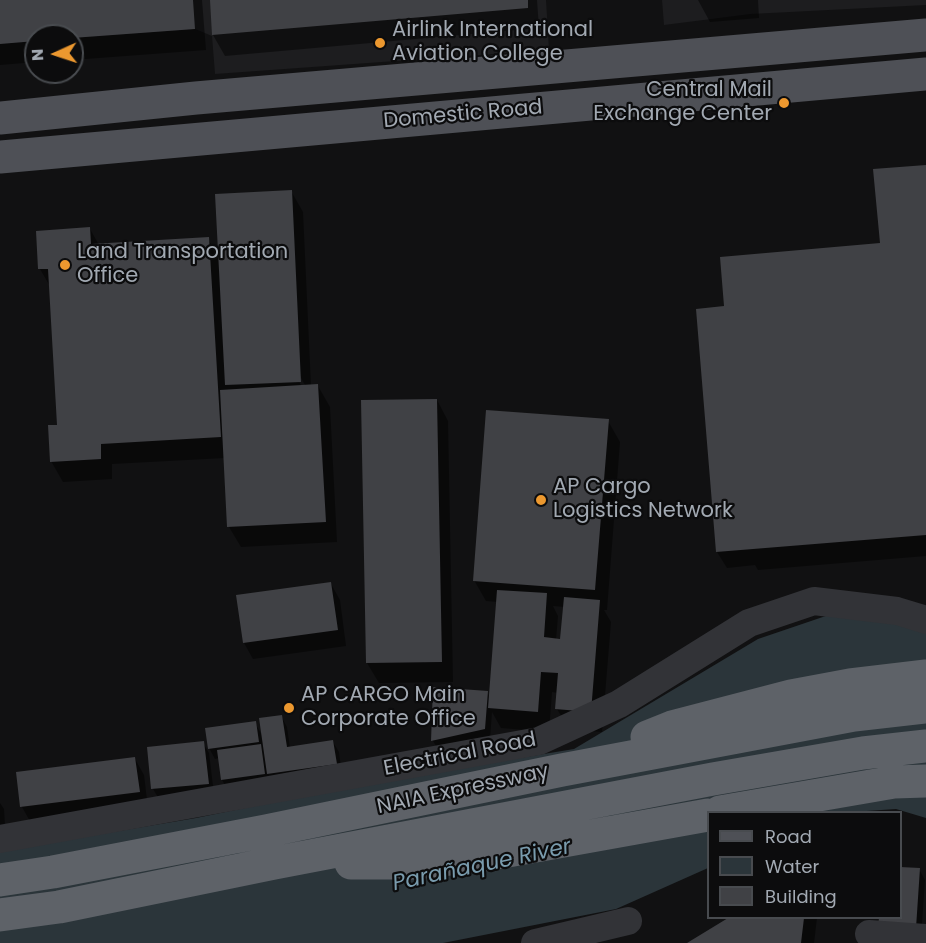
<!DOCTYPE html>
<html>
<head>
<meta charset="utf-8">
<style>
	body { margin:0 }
	#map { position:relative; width:926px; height:943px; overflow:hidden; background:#111112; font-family:Poppins,sans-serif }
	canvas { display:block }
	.legend { position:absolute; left:707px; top:811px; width:195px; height:108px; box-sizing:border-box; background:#0c0c0d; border:2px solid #484b4f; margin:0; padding:8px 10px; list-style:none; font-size:18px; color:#a2a9b2 }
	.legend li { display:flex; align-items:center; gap:12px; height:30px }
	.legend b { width:30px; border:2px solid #484b4f }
	.north { position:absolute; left:24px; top:24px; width:60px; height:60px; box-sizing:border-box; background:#0c0c0d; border:2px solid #484b4f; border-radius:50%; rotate:267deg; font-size:16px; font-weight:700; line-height:24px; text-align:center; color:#a2a9b2 }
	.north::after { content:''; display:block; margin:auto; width:21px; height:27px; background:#ec982f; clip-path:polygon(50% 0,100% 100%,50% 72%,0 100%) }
</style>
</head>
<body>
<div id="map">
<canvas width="926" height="943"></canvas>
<ul class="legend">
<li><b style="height:8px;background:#4e5056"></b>Road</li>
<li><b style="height:16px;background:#2b353a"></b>Water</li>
<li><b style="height:16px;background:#404145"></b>Building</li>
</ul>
<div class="north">N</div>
</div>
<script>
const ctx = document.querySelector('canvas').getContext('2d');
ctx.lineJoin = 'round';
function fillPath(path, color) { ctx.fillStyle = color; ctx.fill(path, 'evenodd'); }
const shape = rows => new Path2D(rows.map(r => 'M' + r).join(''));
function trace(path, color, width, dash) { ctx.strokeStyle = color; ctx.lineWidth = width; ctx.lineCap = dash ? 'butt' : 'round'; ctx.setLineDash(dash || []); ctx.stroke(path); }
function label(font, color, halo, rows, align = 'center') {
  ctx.font = font + ' Poppins,sans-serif'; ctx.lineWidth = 4.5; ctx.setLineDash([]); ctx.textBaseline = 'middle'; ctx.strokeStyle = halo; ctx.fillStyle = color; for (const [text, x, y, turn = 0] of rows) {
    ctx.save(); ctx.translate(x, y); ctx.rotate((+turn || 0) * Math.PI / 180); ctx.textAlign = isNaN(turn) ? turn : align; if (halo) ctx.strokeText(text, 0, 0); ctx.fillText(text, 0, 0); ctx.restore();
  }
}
const built = shape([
	[0,0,546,0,549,50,215,74,212,36,195,29,72,38,72,36,36,36,36,41,0,44],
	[662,0,926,0,926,5,751,14,664,25]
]);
const water = shape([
	[864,603,926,623,926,818,896,809,852,812,708,812,708,868,616,909,443,943,0,943,0,851,196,818,362,784,574,749,758,639]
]);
const shadow = shape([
	[0,0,202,0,206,50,72,60,72,36,36,36,36,62,0,65],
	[212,0,537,0,539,28,225,56,213,35],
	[698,0,758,0,759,18,710,22],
	[926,166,926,556,758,570,755,565,727,568,717,552,723,308,881,244],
	[291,191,303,212,311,386,318,386,330,407,337,542,241,547,229,527,225,458,112,464,112,479,63,482,51,461,59,426,51,288,40,269,90,229,99,245,208,239,220,259],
	[299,374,306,387,302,387,296,376],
	[437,400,448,421,453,682,379,683,367,663],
	[608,421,620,442,607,610,604,610,611,622,602,732,569,729,557,709,558,693,552,692,549,732,501,728,492,712,490,739,439,751,433,741,434,688,487,692,490,698,498,602,486,601,474,580],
	[553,606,565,607,562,641,556,640,558,616],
	[331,584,340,600,346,646,253,659,244,643],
	[281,716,287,727,290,748,333,742,339,752,342,775,274,784,269,775,270,785,228,790,222,780,219,758,215,759,209,748,255,723,263,737],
	[203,743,209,753,214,794,159,799,153,789,149,748],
	[135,759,144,775,148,808,31,823,22,807,18,774],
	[0,803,4,809,6,842,0,842],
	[919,869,925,880,921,938,880,926,880,918,900,918],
	[731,918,817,918,814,943,690,943]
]);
const building = shape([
	[0,0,193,0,195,29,72,38,72,36,36,36,36,41,0,44],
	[210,0,528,0,528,8,212,35],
	[926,165,926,535,716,552,696,309,724,306,720,257,880,243,873,169],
	[292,190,301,382,225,385,215,194],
	[90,227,91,244,209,237,221,437,101,444,101,459,50,462,48,425,57,425,48,269,38,269,36,231],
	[318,384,326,522,227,527,220,390],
	[437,399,442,662,366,663,361,400],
	[486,410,609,419,595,590,473,581],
	[331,582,338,630,243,643,236,595],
	[497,590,547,593,544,637,560,639,564,597,600,600,591,712,555,709,558,673,541,672,538,712,488,708],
	[433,687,488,691,485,729,431,741],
	[282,715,287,747,333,740,337,764,267,774,259,718],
	[256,721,259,742,208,749,205,728],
	[204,741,209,784,151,789,147,747],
	[261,744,265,774,221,780,217,750],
	[135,757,140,792,20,807,16,772],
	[900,867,920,868,916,928,878,926,879,918,900,918],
	[728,918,804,918,801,943,687,943]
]);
const street = shape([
	[0,839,539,741,619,704,749,623,814,601,897,611,926,620],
	[869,934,926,938],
	[535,943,628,921]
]);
const primary = shape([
	[0,118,196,98,926,35],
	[0,157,926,74]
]);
const highway = shape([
	[647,737,672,727,791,696,850,685,926,676],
	[720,812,894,782,926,781],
	[351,863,416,863,491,854,708,815],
	[0,880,53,872,266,831,562,770,854,715,926,707],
	[0,915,59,907,274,863,713,779,863,753,926,746]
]);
const markers = [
	[380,43,6,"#ec982f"],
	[784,103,6,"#ec982f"],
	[65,265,6,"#ec982f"],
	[541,500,6,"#ec982f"],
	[289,708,6,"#ec982f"]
];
const poiNames = [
	["Airlink International",392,31],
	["Aviation College",392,55],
	["Central Mail",772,91,"right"],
	["Exchange Center",772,115,"right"],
	["Land Transportation",77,253],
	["Office",77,277],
	["AP Cargo",553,488],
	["Logistics Network",553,512],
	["AP CARGO Main",301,696],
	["Corporate Office",301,720]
];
const streetNames = [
	["Domestic Road",463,115,-5],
	["Electrical Road",460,755,-11],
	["NAIA Expressway",463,790,-12]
];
const waterNames = [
	["Parañaque River",482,866,-12]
];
fillPath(built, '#1d1d1f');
fillPath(water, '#2b353a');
fillPath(shadow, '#0007');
fillPath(building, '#404145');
trace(street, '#323337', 28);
trace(primary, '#4e5056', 33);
trace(highway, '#5e6268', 33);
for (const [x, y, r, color] of markers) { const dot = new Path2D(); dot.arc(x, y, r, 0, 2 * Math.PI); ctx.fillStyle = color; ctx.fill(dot); trace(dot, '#0c0c0d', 2); }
label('21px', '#a2a9b2', '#0c0c0d', poiNames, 'left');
label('21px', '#a2a9b2', '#0c0c0d', streetNames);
label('italic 22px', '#799bad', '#0c0c0d', waterNames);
</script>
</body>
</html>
